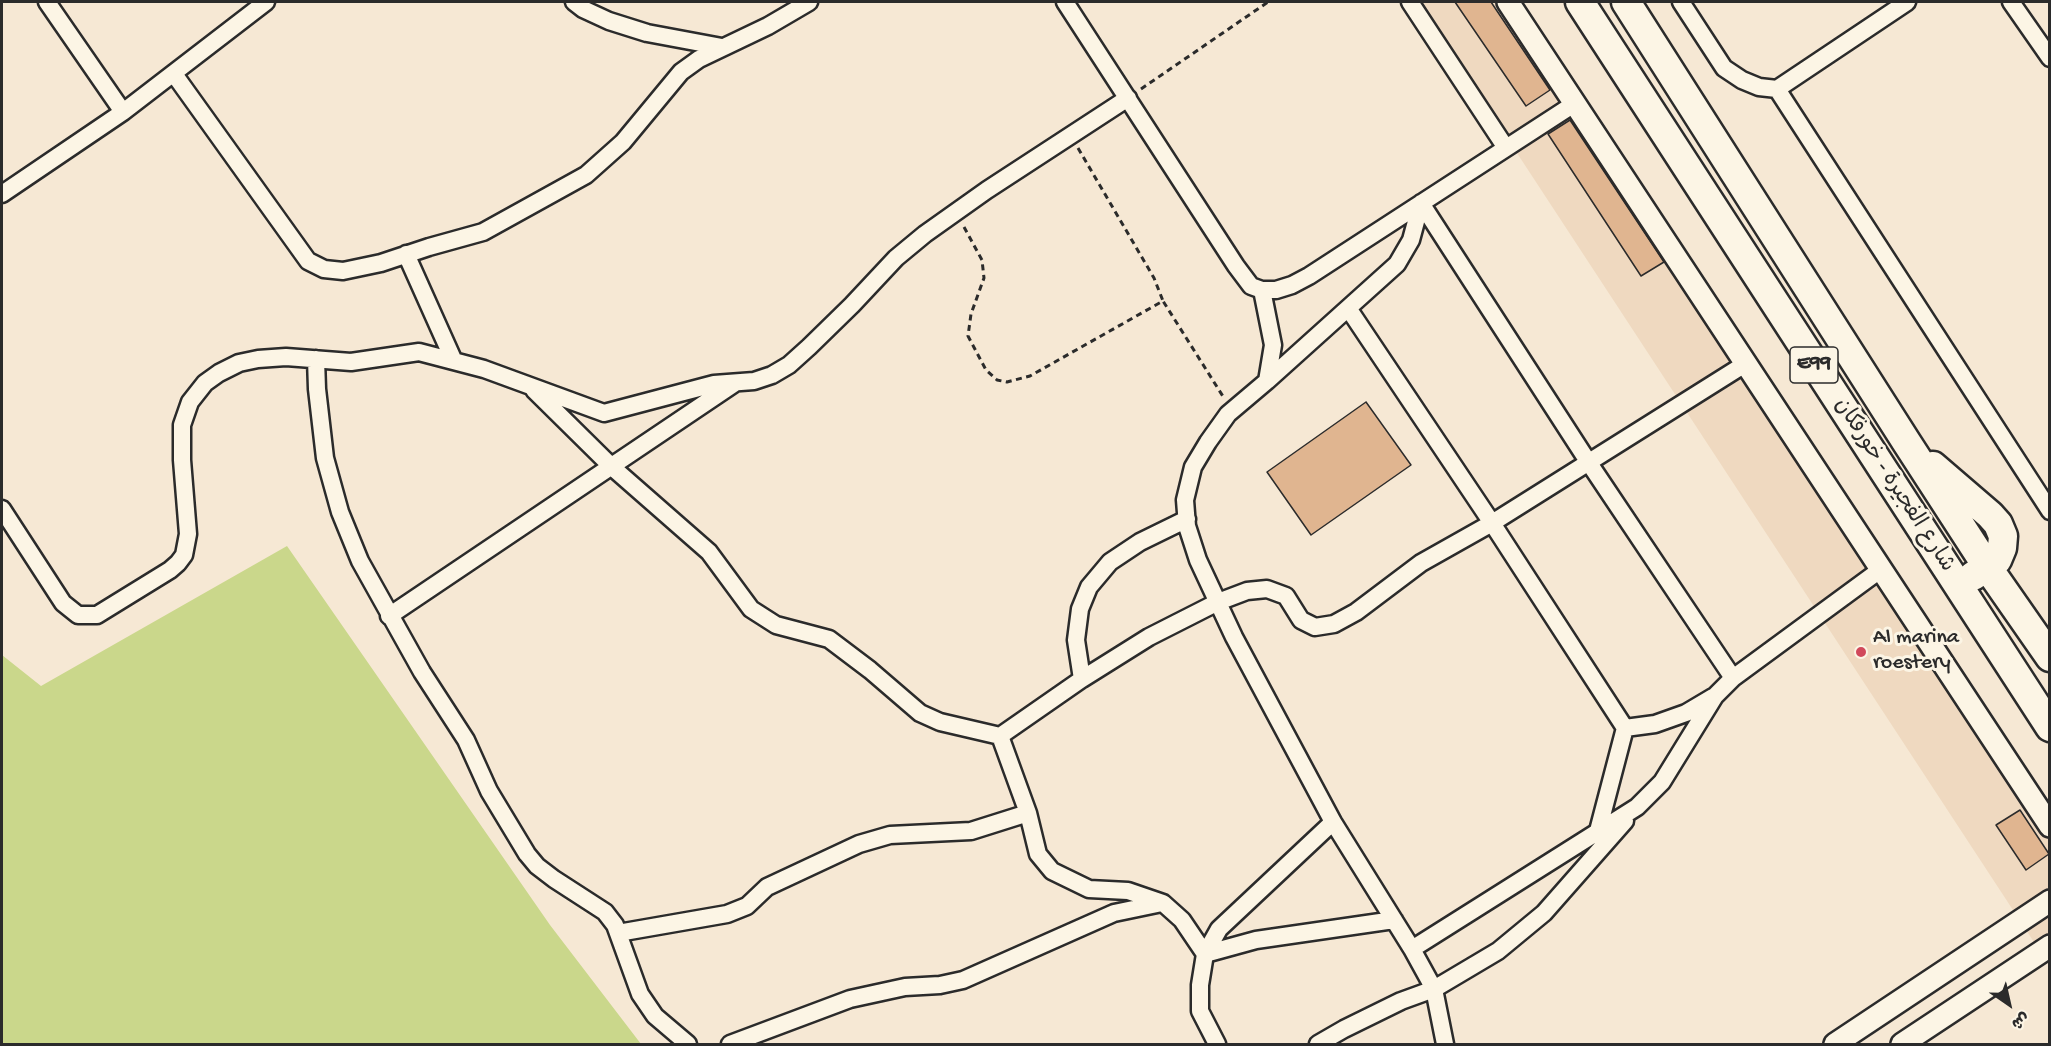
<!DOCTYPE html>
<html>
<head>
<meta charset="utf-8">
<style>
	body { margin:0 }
	#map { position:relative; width:2051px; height:1046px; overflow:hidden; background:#f6e8d4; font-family:"Gochi Hand","Playpen Sans Arabic",sans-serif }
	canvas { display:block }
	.frame { position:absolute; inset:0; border:3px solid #2b2b2b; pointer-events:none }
	.north { position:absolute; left:1979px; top:974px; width:60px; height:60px; -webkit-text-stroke:4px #fcf5e5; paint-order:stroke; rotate:146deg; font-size:16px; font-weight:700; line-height:24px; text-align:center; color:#2b2b2b }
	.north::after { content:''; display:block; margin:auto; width:21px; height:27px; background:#2b2b2b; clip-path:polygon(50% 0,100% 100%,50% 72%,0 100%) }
</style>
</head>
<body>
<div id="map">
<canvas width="2051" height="1046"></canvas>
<div class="frame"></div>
<div class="north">ش</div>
</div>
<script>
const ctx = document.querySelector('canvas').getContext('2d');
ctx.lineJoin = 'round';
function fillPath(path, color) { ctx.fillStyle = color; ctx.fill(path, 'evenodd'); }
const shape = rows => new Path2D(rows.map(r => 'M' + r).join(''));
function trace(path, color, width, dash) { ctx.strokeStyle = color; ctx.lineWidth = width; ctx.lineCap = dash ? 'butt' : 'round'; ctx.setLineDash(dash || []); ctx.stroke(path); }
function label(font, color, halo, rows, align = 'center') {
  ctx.font = font + ' "Gochi Hand","Playpen Sans Arabic",sans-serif'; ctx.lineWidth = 6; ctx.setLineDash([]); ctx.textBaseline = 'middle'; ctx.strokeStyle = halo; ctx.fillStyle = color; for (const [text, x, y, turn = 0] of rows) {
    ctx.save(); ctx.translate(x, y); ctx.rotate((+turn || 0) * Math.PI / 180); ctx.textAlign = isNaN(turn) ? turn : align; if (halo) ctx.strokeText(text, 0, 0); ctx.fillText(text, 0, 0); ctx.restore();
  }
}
const built = shape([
	[1418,2,1503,2,2049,841,2049,965]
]);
const green = shape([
	[287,546,550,925,641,1044,2,1044,2,655,41,686]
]);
const building = shape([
	[1455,2,1491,2,1550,90,1526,106,1455,2],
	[1570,120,1664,262,1641,276,1548,134,1570,120],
	[1366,402,1411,465,1311,535,1267,472,1366,402],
	[2020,810,2049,854,2026,870,1996,825,2020,810]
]);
const path = shape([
	[1141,89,1268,2],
	[1078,148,1154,278,1163,301],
	[964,227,982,260,984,278,971,314,968,336,986,370,997,380,1007,382,1030,376,1163,301,1224,398]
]);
const minor = shape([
	[47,2,123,112],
	[574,2,583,9,609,21,647,33,722,47],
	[1065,2,1236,266,1251,286,1262,290,1276,290,1292,285,1309,276,1574,104],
	[1410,2,1506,148],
	[1681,2,1724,68,1742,80,1759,87,1777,89,1907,2],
	[2011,2,2050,58],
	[174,74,308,261,324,269,343,271,381,263,429,247,483,232,586,175,623,142,681,72,699,59,768,26,809,2],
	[1777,89,2050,511],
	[2,194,123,112,266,2],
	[1421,203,1589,463,1733,678],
	[406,254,453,359],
	[1262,290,1273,345,1267,381,1228,414,1208,442,1193,467,1185,500,1187,526,1198,560,1234,637,1333,822,1412,949,1434,989,1445,1044],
	[1348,308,1492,523,1625,728,1598,831],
	[316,359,317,389,325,458,340,512,360,561,422,672,466,740,489,791,527,854,537,866,554,879,605,912,615,925,640,994,655,1016,688,1044],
	[1267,381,1397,264,1411,240,1421,203],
	[534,390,612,467,709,552,751,609,776,625,829,639,870,670,920,713,940,722,1000,736,1082,679,1149,637,1218,602,1247,591,1267,589,1286,596,1301,620,1315,627,1334,624,1356,612,1421,563,1492,523,1745,364],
	[2,509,63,603,78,615,97,615,170,570,178,563,184,555,188,534,182,460,182,425,190,402,205,383,219,373,239,363,258,359,286,357,351,362,419,352,484,369,604,413,714,384,754,381,772,375,789,365,809,347,852,305,896,258,925,234,987,190,1128,98],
	[389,616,735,383],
	[1082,679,1076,640,1080,609,1089,587,1110,562,1140,542,1187,519],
	[1625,728,1655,724,1686,713,1713,697],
	[1000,736,1028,813,1038,854,1052,871,1089,889,1128,891,1163,903,1182,920,1205,954,1256,940,1394,920],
	[618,933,727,914,747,906,767,887,859,844,890,835,971,831,1028,813],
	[1412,949,1637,807,1662,782,1715,696,1733,678,1880,570],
	[730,1044,850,999,905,987,940,985,963,980,1114,913,1162,903],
	[1217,1044,1200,1011,1200,985,1205,954,1219,929,1333,822],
	[1318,1044,1344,1029,1401,1001,1434,989,1498,951,1544,913,1625,821]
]);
const tertiary = shape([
	[1508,2,2050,826],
	[1835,1044,2050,901],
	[1902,1044,2050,946]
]);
const trunk = shape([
	[1580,2,2050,727],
	[1626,2,1907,443,1988,568,2050,657],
	[1933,466,1990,515,1998,524,2003,536,2002,548,1997,560,1973,576]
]);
const markers = [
	[1861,652,6,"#d1495b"]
];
const shields = [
	[1814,365,48]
];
const shieldNames = [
	["E99",1814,365]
];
const streetNames = [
	["شارع الفجيرة - خورفكان",1893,486,57]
];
const poiNames = [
	["Al marina",1873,639],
	["roestery",1873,664]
];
fillPath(built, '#efd9c0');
fillPath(green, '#cad78b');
fillPath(building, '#e0b590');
trace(building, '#2b2b2b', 1.5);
trace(minor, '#2b2b2b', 21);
trace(tertiary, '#2b2b2b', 26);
trace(trunk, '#2b2b2b', 33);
trace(path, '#2b2b2b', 3, [6, 4.5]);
trace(minor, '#fcf5e5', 16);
trace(tertiary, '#fcf5e5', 21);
trace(trunk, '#fcf5e5', 28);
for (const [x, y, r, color] of markers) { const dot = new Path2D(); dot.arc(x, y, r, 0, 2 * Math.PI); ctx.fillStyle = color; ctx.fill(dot); trace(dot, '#fcf5e5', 2); }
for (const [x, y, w] of shields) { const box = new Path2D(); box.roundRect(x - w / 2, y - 18, w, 36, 4.5); ctx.fillStyle = '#fcf5e5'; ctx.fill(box); trace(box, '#2b2b2b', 1.5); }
label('bold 21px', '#2b2b2b', null, shieldNames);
label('22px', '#2b2b2b', '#fcf5e5', streetNames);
label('22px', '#2b2b2b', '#fcf5e5', poiNames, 'left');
</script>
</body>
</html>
